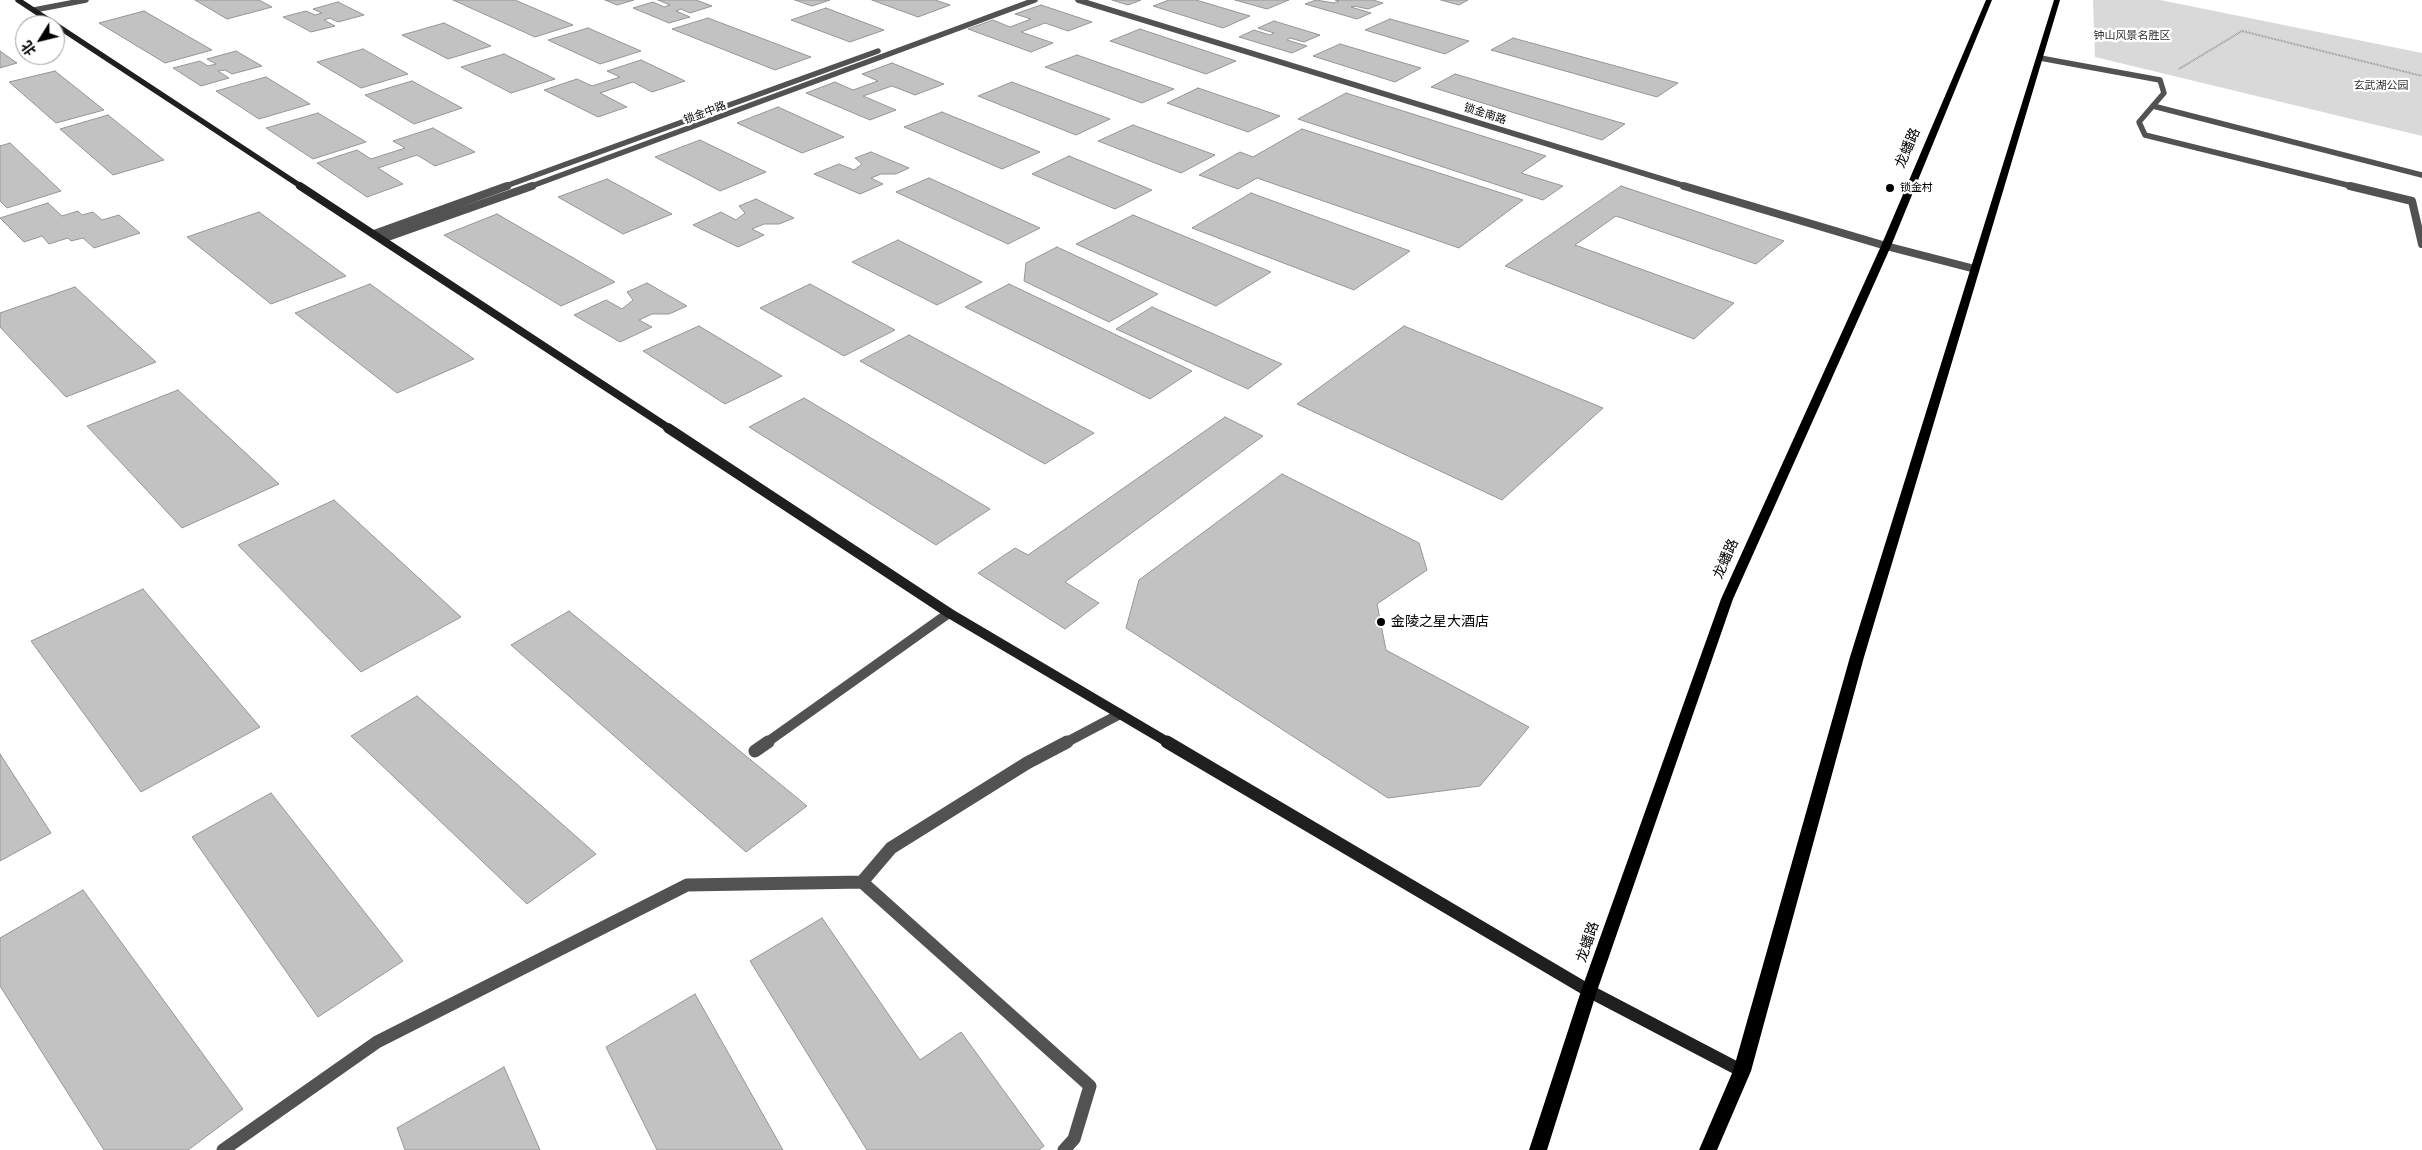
<!DOCTYPE html>
<html>
<head>
<meta charset="utf-8">
<style>
	body { margin:0 }
	#map { position:relative; width:2422px; height:1150px; overflow:hidden; background:#fff; font-family:"IBM Plex Sans","Noto Sans SC",sans-serif }
	canvas { display:block }
	.north { position:absolute; left:15px; top:15px; width:50px; height:50px; box-sizing:border-box; background:#fff; border:1px solid #999; border-radius:50%; rotate:234deg; font-size:14px; font-weight:700; line-height:20px; text-align:center; color:#000 }
	.north::after { content:''; display:block; margin:auto; width:18px; height:22px; background:#000; clip-path:polygon(50% 0,100% 100%,50% 72%,0 100%) }
</style>
</head>
<body>
<div id="map">
<canvas width="2422" height="1150"></canvas>
<div class="north">北</div>
</div>
<script>
const ctx = document.querySelector('canvas').getContext('2d');
ctx.lineJoin = 'round';
function fillPath(path, color) { ctx.fillStyle = color; ctx.fill(path, 'evenodd'); }
const shape = rows => new Path2D(rows.map(r => 'M' + r).join(''));
function trace(path, color, width, dash) { ctx.strokeStyle = color; ctx.lineWidth = width; ctx.lineCap = dash ? 'butt' : 'round'; ctx.setLineDash(dash || []); ctx.stroke(path); }
function label(font, color, halo, rows, align = 'center') {
  ctx.font = font + ' "IBM Plex Sans","Noto Sans SC",sans-serif'; ctx.lineWidth = 4.5; ctx.setLineDash([]); ctx.textBaseline = 'middle'; ctx.strokeStyle = halo; ctx.fillStyle = color; for (const [text, x, y, turn = 0] of rows) {
    ctx.save(); ctx.translate(x, y); ctx.rotate((+turn || 0) * Math.PI / 180); ctx.textAlign = isNaN(turn) ? turn : align; if (halo) ctx.strokeText(text, 0, 0); ctx.fillText(text, 0, 0); ctx.restore();
  }
}
const green = shape([
	[2093,0,2160,0,2422,53,2422,136,2095,57]
]);
const building = shape([
	[195,0,259,0,272,7,227,19,195,0],
	[453,0,515,0,573,25,535,37,453,0],
	[605,0,634,0,617,5,605,0],
	[658,0,696,0,712,6,690,13,681,9,676,11,690,17,669,23,633,8,653,2,664,7,670,5,658,0],
	[795,0,830,0,812,6,795,0],
	[872,0,935,0,950,5,918,17,872,0],
	[1112,0,1141,0,1128,5,1112,0],
	[1169,0,1196,0,1250,16,1223,28,1153,6,1169,0],
	[1235,0,1289,0,1267,9,1235,0],
	[1316,0,1334,3,1339,1,1335,0,1373,0,1383,3,1368,9,1354,6,1351,7,1371,13,1357,19,1305,4,1316,0],
	[1441,0,1468,0,1459,5,1441,0],
	[338,2,364,15,338,22,330,18,324,20,335,26,311,32,283,17,306,11,315,15,322,13,313,9,338,2],
	[1041,5,1092,22,1068,31,1045,23,1021,32,1053,43,1031,52,968,29,993,20,1010,27,1031,19,1015,14,1041,5],
	[826,8,884,30,850,42,791,20,826,8],
	[144,11,212,50,165,63,99,23,144,11],
	[708,18,811,57,775,70,672,29,708,18],
	[1390,19,1469,41,1445,54,1365,30,1390,19],
	[1274,21,1320,35,1304,42,1290,38,1287,40,1307,46,1292,53,1239,37,1254,30,1270,35,1274,33,1258,28,1274,21],
	[444,23,491,46,448,59,402,35,444,23],
	[588,28,641,51,600,64,548,40,588,28],
	[1140,29,1236,61,1206,74,1110,41,1140,29],
	[1513,38,1678,83,1657,97,1491,50,1513,38],
	[1340,44,1421,68,1395,82,1313,56,1340,44],
	[363,49,408,74,361,88,317,62,363,49],
	[0,51,17,63,0,68,0,51],
	[236,51,262,66,232,74,225,70,218,71,229,78,201,86,173,68,200,61,208,66,216,64,207,59,236,51],
	[504,54,555,79,511,93,461,67,504,54],
	[1077,55,1174,89,1142,103,1045,67,1077,55],
	[641,60,685,81,652,92,633,82,600,93,627,107,598,117,544,90,577,79,592,86,620,77,607,71,641,60],
	[892,63,944,84,915,95,892,86,863,96,896,110,870,120,806,93,835,82,853,90,878,81,862,74,892,63],
	[55,71,104,110,56,123,9,82,55,71],
	[1455,74,1625,124,1602,140,1431,87,1455,74],
	[266,77,310,104,259,119,216,91,266,77],
	[412,81,462,108,414,124,365,95,412,81],
	[1012,82,1110,119,1076,135,978,96,1012,82],
	[1198,88,1280,116,1248,132,1167,103,1198,88],
	[1346,93,1546,156,1521,173,1563,186,1543,200,1298,119,1346,93],
	[778,107,844,137,802,153,737,123,778,107],
	[942,112,1040,152,1002,169,904,127,942,112],
	[318,113,366,142,313,159,266,128,318,113],
	[108,115,164,160,113,175,60,129,108,115],
	[1133,125,1215,155,1181,173,1098,141,1133,125],
	[433,128,475,152,435,166,417,155,378,168,403,184,367,197,317,163,357,150,371,159,405,148,393,141,433,128],
	[1302,129,1523,200,1459,248,1257,178,1238,189,1199,175,1240,152,1253,157,1302,129],
	[700,140,766,172,720,191,655,157,700,140],
	[10,143,61,191,7,208,0,201,0,146,10,143],
	[871,152,909,168,896,174,881,174,871,178,883,184,860,194,814,174,839,164,854,170,862,164,855,158,871,152],
	[1069,156,1152,190,1115,209,1032,174,1069,156],
	[929,178,1040,228,1008,244,896,192,929,178],
	[607,179,672,214,623,234,558,197,607,179],
	[1621,186,1784,241,1756,264,1616,216,1575,245,1734,303,1694,339,1505,266,1621,186],
	[1251,193,1410,251,1354,290,1192,228,1251,193],
	[756,199,794,218,779,224,764,224,752,229,764,235,738,247,693,225,721,212,736,220,745,213,739,206,756,199],
	[48,203,62,216,78,211,82,215,93,212,102,220,119,215,140,233,94,248,83,238,71,241,68,238,49,244,42,236,24,242,0,218,48,203],
	[259,212,346,276,271,304,187,237,259,212],
	[497,214,615,282,561,306,444,235,497,214],
	[1133,215,1271,272,1216,306,1076,244,1133,215],
	[898,240,982,282,937,305,852,262,898,240],
	[1057,247,1158,294,1109,322,1024,281,1026,263,1057,247],
	[647,283,687,306,669,314,652,314,639,320,652,327,620,342,574,315,606,300,622,309,633,300,627,292,647,283],
	[370,284,474,359,397,393,295,313,370,284],
	[810,284,895,330,844,356,760,308,810,284],
	[1009,284,1192,371,1150,399,965,307,1009,284],
	[75,287,156,362,66,397,0,327,0,313,75,287],
	[1152,307,1282,364,1248,389,1116,329,1152,307],
	[699,326,782,376,725,404,643,351,699,326],
	[1404,326,1603,408,1502,500,1297,404,1404,326],
	[909,335,1094,433,1045,464,860,361,909,335],
	[178,390,279,484,182,528,87,426,178,390],
	[804,398,990,509,936,545,749,427,804,398],
	[1225,417,1263,436,1065,582,1099,603,1065,629,978,573,1015,548,1028,555,1225,417],
	[1282,474,1419,543,1427,570,1377,604,1386,650,1529,727,1480,786,1388,798,1126,628,1139,580,1282,474],
	[334,500,461,617,361,672,238,545,334,500],
	[143,589,260,727,141,792,31,641,143,589],
	[569,611,807,806,746,852,511,645,569,611],
	[417,696,596,854,527,904,351,736,417,696],
	[0,754,51,833,0,861,0,754],
	[271,793,403,961,318,1017,192,837,271,793],
	[83,890,243,1109,188,1150,104,1150,0,986,0,938,83,890],
	[822,918,920,1060,961,1032,1044,1146,1039,1150,867,1150,750,961,822,918],
	[695,994,783,1150,657,1150,606,1047,695,994],
	[504,1067,540,1150,405,1150,397,1128,504,1067]
]);
const path = shape([
	[2179,69,2242,31,2422,76]
]);
const laneFar1 = shape([
	[2040,58,2160,80,2164,93,2139,122,2145,135,2355,187]
]);
const lane = shape([
	[2350,186,2412,201,2422,244]
]);
const streetFar3 = shape([
	[1078,0,1688,187],
	[34,10,86,0],
	[2153,106,2422,175],
	[503,187,878,51],
	[529,187,1035,0]
]);
const streetFar2 = shape([
	[1684,186,1886,246,1975,269],
	[374,234,507,186],
	[382,239,532,186]
]);
const streetFar1 = shape([
	[766,743,949,613],
	[1065,743,1120,714]
]);
const street = shape([
	[755,751,768,742],
	[223,1150,377,1042,687,885,862,882],
	[1064,1150,1074,1139,1090,1086,862,882,891,848,1027,763,1067,742]
]);
const secondaryFar3 = shape([
	[18,0,302,187]
]);
const secondaryFar2 = shape([
	[300,186,670,429]
]);
const secondaryFar1 = shape([
	[668,428,949,613,1169,743]
]);
const secondary = shape([
	[1167,742,1589,991,1742,1071]
]);
const primary = shape([
	[1986,0,1992,0,1891,246,1733,599,1597,991,1547,1150,1529,1150,1581,991,1721,599,1881,246,1986,0],
	[2054,0,2060,0,1864,657,1751,1071,1717,1150,1699,1150,1733,1071,1850,657,2054,0]
]);
const markers = [
	[1890,188,5,"#000"],
	[1381,622,5,"#000"]
];
const farParknames = [
	["钟山风景名胜区",2132,36],
	["玄武湖公园",2381,86]
];
const farStreetnames = [
	["锁金中路",705,113,-21],
	["锁金南路",1485,114,18]
];
const farPoinames = [
	["锁金村",1900,188]
];
const streetNames = [
	["龙蟠路",1908,148,-67],
	["龙蟠路",1726,559,-66],
	["龙蟠路",1588,942,-71]
];
const poiNames = [
	["金陵之星大酒店",1391,622]
];
fillPath(green, '#d9d9d9');
fillPath(building, '#c2c2c2');
trace(building, '#969696', 1);
trace(path, '#747474', 2, [0.5, 1]);
trace(laneFar1, '#525252', 5.5);
trace(lane, '#525252', 8);
trace(streetFar3, '#525252', 5.5);
trace(streetFar2, '#525252', 8);
trace(streetFar1, '#525252', 10);
trace(street, '#525252', 13);
trace(secondaryFar3, '#1f1f1f', 5.5);
trace(secondaryFar2, '#1f1f1f', 8);
trace(secondaryFar1, '#1f1f1f', 10);
trace(secondary, '#1f1f1f', 13);
fillPath(primary, '#000');
for (const [x, y, r, color] of markers) { const dot = new Path2D(); dot.arc(x, y, r, 0, 2 * Math.PI); ctx.fillStyle = color; ctx.fill(dot); trace(dot, '#fff', 2); }
label('11px', '#303030', '#fff', farParknames);
label('11px', '#000', '#fff', farStreetnames);
label('11px', '#000', '#fff', farPoinames, 'left');
label('14px', '#000', '#fff', streetNames);
label('14px', '#000', '#fff', poiNames, 'left');
</script>
</body>
</html>
